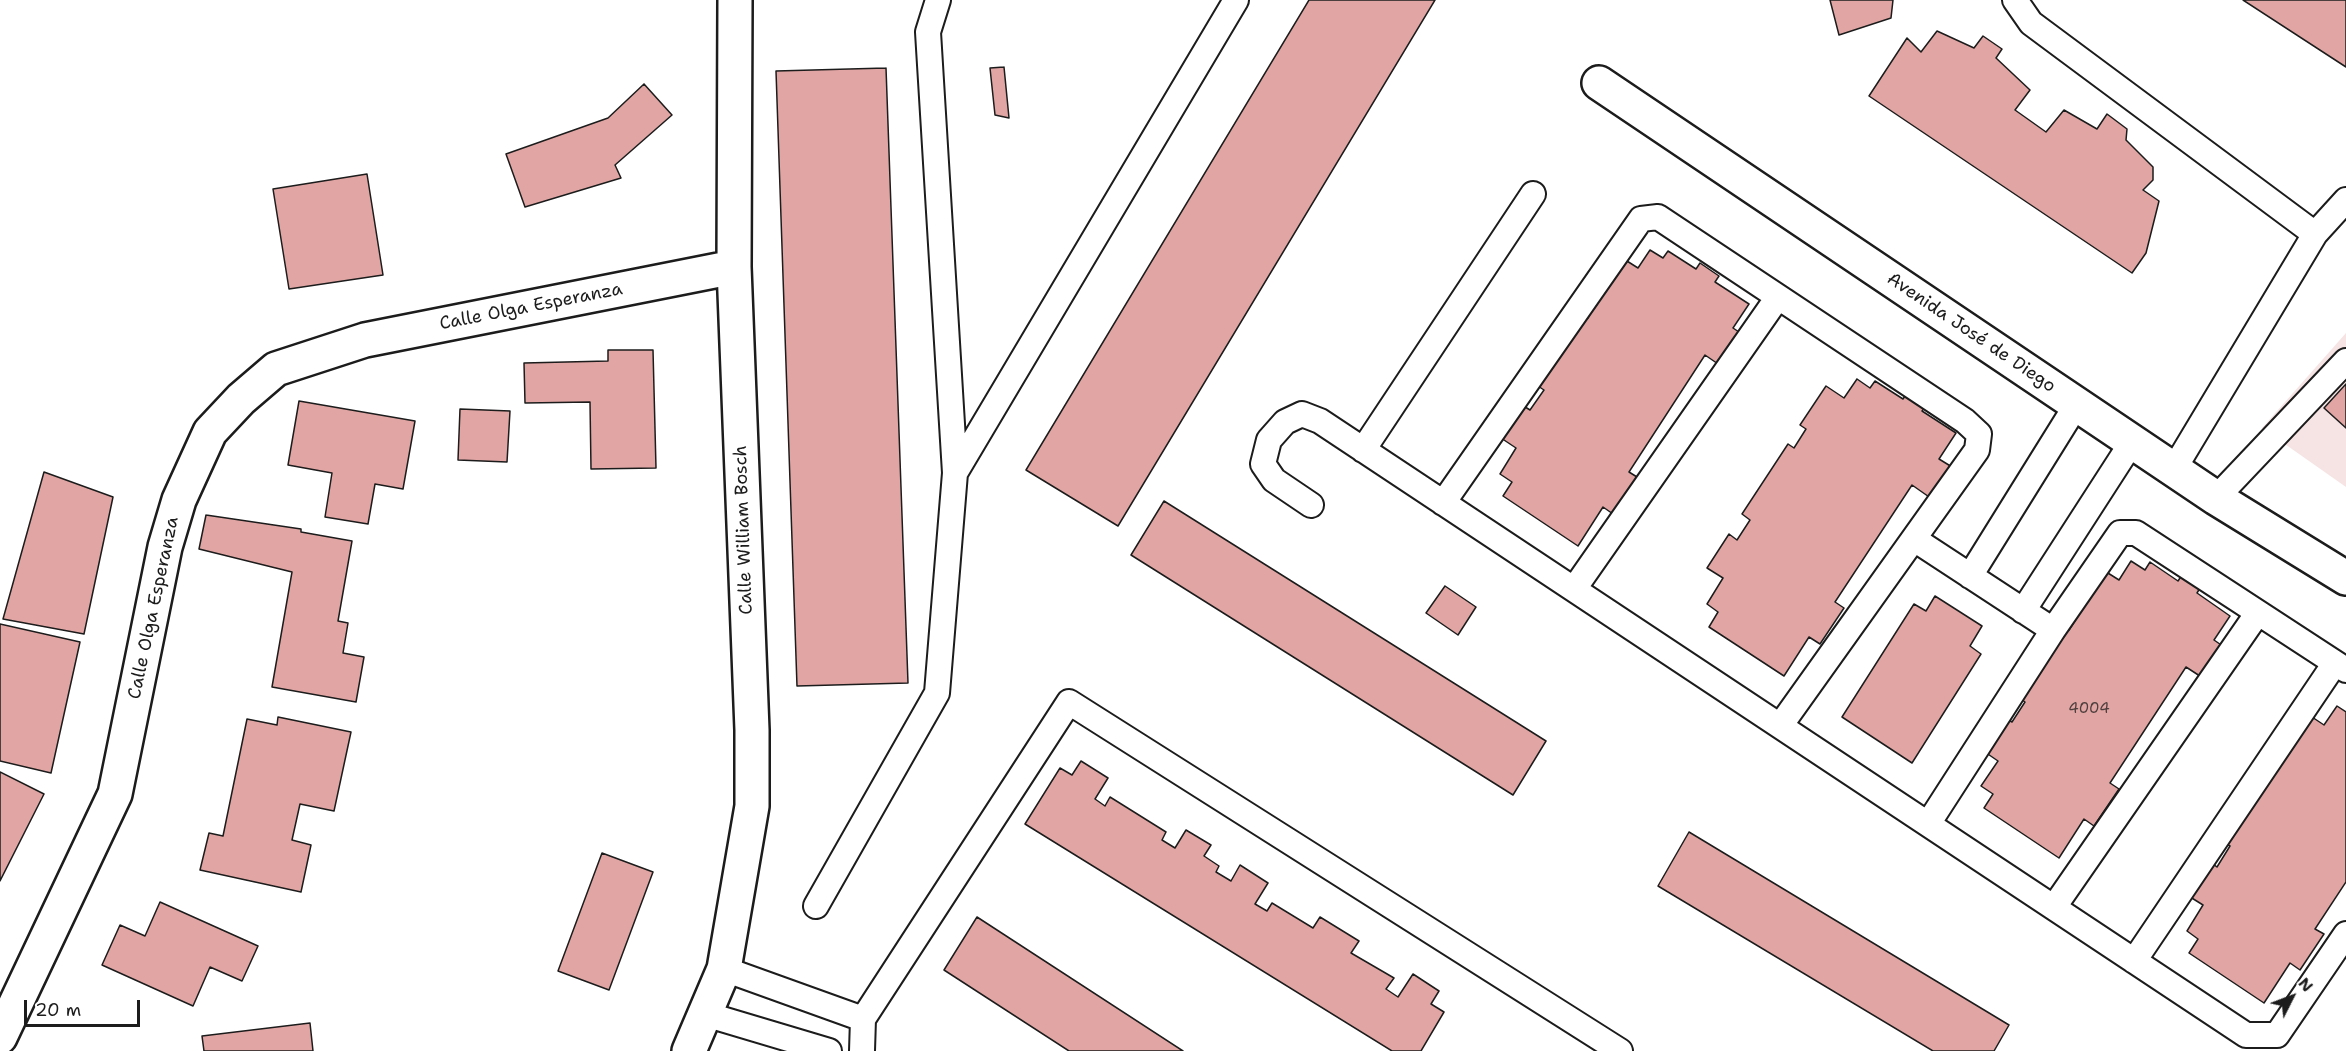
<!DOCTYPE html>
<html>
<head>
<meta charset="utf-8">
<style>
	body { margin:0 }
	#map { position:relative; width:2346px; height:1051px; overflow:hidden; background:#fff; font-family:"Shantell Sans",sans-serif }
	canvas { display:block }
	.north { position:absolute; left:2262px; top:967px; width:60px; height:60px; -webkit-text-stroke:4px #fff; paint-order:stroke; rotate:48deg; font-size:16px; font-weight:700; line-height:24px; text-align:center; color:#1c1c1c }
	.north::after { content:''; display:block; margin:auto; width:21px; height:27px; background:#1c1c1c; clip-path:polygon(50% 0,100% 100%,50% 72%,0 100%) }
	.scale { position:absolute; left:24px; top:1000px; width:116px; height:27px; box-sizing:border-box; border:3px solid #1c1c1c; border-top:0; padding-left:8px; font-size:18px; line-height:21px; white-space:nowrap; color:#1c1c1c; -webkit-text-stroke:4px #fff; paint-order:stroke }
</style>
</head>
<body>
<div id="map">
<canvas width="2346" height="1051"></canvas>
<div class="north">N</div>
<div class="scale">20 m</div>
</div>
<script>
const ctx = document.querySelector('canvas').getContext('2d');
ctx.lineJoin = 'round';
function fillPath(path, color) { ctx.fillStyle = color; ctx.fill(path, 'evenodd'); }
const shape = rows => new Path2D(rows.map(r => 'M' + r).join(''));
function trace(path, color, width, dash) { ctx.strokeStyle = color; ctx.lineWidth = width; ctx.lineCap = dash ? 'butt' : 'round'; ctx.setLineDash(dash || []); ctx.stroke(path); }
function label(font, color, halo, rows, align = 'center') {
  ctx.font = font + ' "Shantell Sans",sans-serif'; ctx.lineWidth = 6; ctx.setLineDash([]); ctx.textBaseline = 'middle'; ctx.strokeStyle = halo; ctx.fillStyle = color; for (const [text, x, y, turn = 0] of rows) {
    ctx.save(); ctx.translate(x, y); ctx.rotate((+turn || 0) * Math.PI / 180); ctx.textAlign = isNaN(turn) ? turn : align; if (halo) ctx.strokeText(text, 0, 0); ctx.fillText(text, 0, 0); ctx.restore();
  }
}
const built = shape([
	[2346,333,2346,487,2262,428]
]);
const building = shape([
	[1309,0,1435,0,1118,526,1026,470,1309,0],
	[1830,0,1893,0,1891,18,1839,35,1830,0],
	[2243,0,2346,0,2346,67,2243,0],
	[1937,31,1974,48,1983,36,2002,49,1996,58,2030,90,2015,110,2046,132,2064,110,2097,129,2107,114,2127,129,2126,140,2153,167,2153,180,2143,190,2159,201,2146,253,2132,273,1869,96,1907,38,1921,52,1937,31],
	[1004,67,1009,118,995,115,990,68,1004,67],
	[886,68,908,683,797,686,776,71,886,68],
	[644,84,672,115,615,165,621,178,525,207,506,154,608,118,644,84],
	[367,174,383,275,289,289,273,189,367,174],
	[1650,250,1663,258,1668,251,1696,269,1700,263,1719,276,1715,282,1749,304,1733,328,1742,334,1721,366,1705,355,1629,472,1637,477,1613,514,1603,507,1578,546,1503,496,1512,482,1500,474,1516,448,1501,438,1522,405,1530,410,1544,390,1535,384,1581,314,1588,318,1619,256,1638,268,1650,250],
	[608,350,653,350,656,468,591,469,590,402,525,403,524,363,608,361,608,350],
	[1857,379,1870,388,1875,381,1903,399,1907,393,1926,406,1922,411,1956,433,1939,459,1952,467,1932,499,1912,485,1835,602,1844,608,1820,644,1809,637,1784,676,1709,627,1718,612,1707,604,1723,578,1707,568,1729,534,1737,540,1750,520,1742,514,1788,444,1794,448,1806,429,1800,425,1826,386,1844,398,1857,379],
	[2346,384,2346,428,2324,408,2346,384],
	[299,401,415,421,403,489,375,484,368,524,325,517,332,473,288,465,299,401],
	[460,409,510,411,507,462,458,460,460,409],
	[44,472,113,497,84,634,3,619,44,472],
	[1164,501,1546,741,1513,795,1131,555,1164,501],
	[206,515,301,529,301,532,352,541,338,621,348,623,343,653,364,657,356,702,272,687,292,572,199,549,206,515],
	[2131,561,2145,570,2150,562,2178,581,2182,575,2200,588,2197,593,2230,616,2214,640,2227,649,2206,680,2186,667,2110,783,2119,789,2094,826,2084,819,2059,858,1984,808,1993,794,1981,786,1998,761,1982,750,2004,717,2012,722,2025,702,2017,696,2062,626,2069,630,2081,611,2075,607,2100,568,2119,580,2131,561],
	[1445,586,1476,607,1458,635,1426,613,1445,586],
	[1935,596,1982,626,1970,646,1981,654,1912,763,1842,717,1914,604,1926,611,1935,596],
	[0,624,80,642,51,773,0,761,0,624],
	[2337,706,2346,712,2346,882,2315,929,2324,934,2300,970,2290,963,2264,1003,2189,953,2198,939,2187,931,2203,905,2187,895,2209,861,2217,867,2230,846,2222,841,2268,771,2274,775,2287,756,2306,713,2324,725,2337,706],
	[278,717,351,732,334,811,300,804,292,840,311,845,301,892,200,870,209,833,223,836,247,719,277,725,278,717],
	[1081,761,1108,778,1095,799,1105,806,1110,797,1166,832,1162,840,1175,848,1186,830,1211,845,1204,856,1219,866,1216,872,1231,881,1240,865,1268,883,1255,904,1267,911,1272,903,1313,928,1320,917,1359,941,1351,953,1394,978,1386,989,1398,997,1413,974,1439,991,1431,1004,1444,1012,1421,1051,1392,1051,1025,824,1060,768,1072,775,1081,761],
	[0,772,44,794,0,881,0,772],
	[1689,832,2009,1025,1994,1051,1933,1051,1658,886,1689,832],
	[602,853,653,872,609,990,558,971,602,853],
	[160,902,258,946,242,981,210,967,193,1006,102,965,120,925,145,936,160,902],
	[977,917,1183,1051,1069,1051,944,970,977,917],
	[310,1023,313,1051,204,1051,202,1036,310,1023]
]);
const service = shape([
	[938,0,928,32,955,473],
	[2015,0,2031,23,2315,234],
	[1363,450,1533,194],
	[2174,469,2315,234,2346,200],
	[2216,498,2346,361],
	[1443,503,1641,219,1658,217,1965,421,1979,434,1977,450,1780,726],
	[1311,505,1274,480,1263,464,1269,440,1285,422,1302,414,1320,421,2246,1035,2277,1035,2346,934],
	[1914,539,2053,630],
	[1970,576,2077,404],
	[1574,589,1778,297],
	[2023,611,2132,442],
	[1928,824,2053,630,2120,533,2136,533,2346,670],
	[816,906,937,693,955,473,1236,0],
	[2054,907,2257,614],
	[2134,961,2335,663],
	[724,969,863,1019],
	[705,1014,829,1051],
	[862,1051,863,1019,1069,702,1620,1051]
]);
const minor = shape([
	[1599,83,2216,498,2346,578],
	[0,1037,115,794,165,547,179,500,210,432,241,399,276,369,365,340,734,267],
	[689,1051,724,969,752,806,752,730,734,267,735,0]
]);
const numberNames = [
	["4004",2089,709]
];
const streetNames = [
	["Calle Olga Esperanza",531,307,-11],
	["Avenida José de Diego",1971,333,34],
	["Calle William Bosch",744,530,-92],
	["Calle Olga Esperanza",154,608,-78]
];
fillPath(built, '#f6e4e4');
fillPath(building, '#e1a6a4');
trace(building, '#1c1c1c', 1.5);
trace(service, '#1c1c1c', 28);
trace(minor, '#1c1c1c', 38);
trace(service, '#fff', 24);
trace(minor, '#fff', 33);
label('15px', '#4d3e3e', null, numberNames);
label('18px', '#1c1c1c', '#fff', streetNames);
</script>
</body>
</html>
